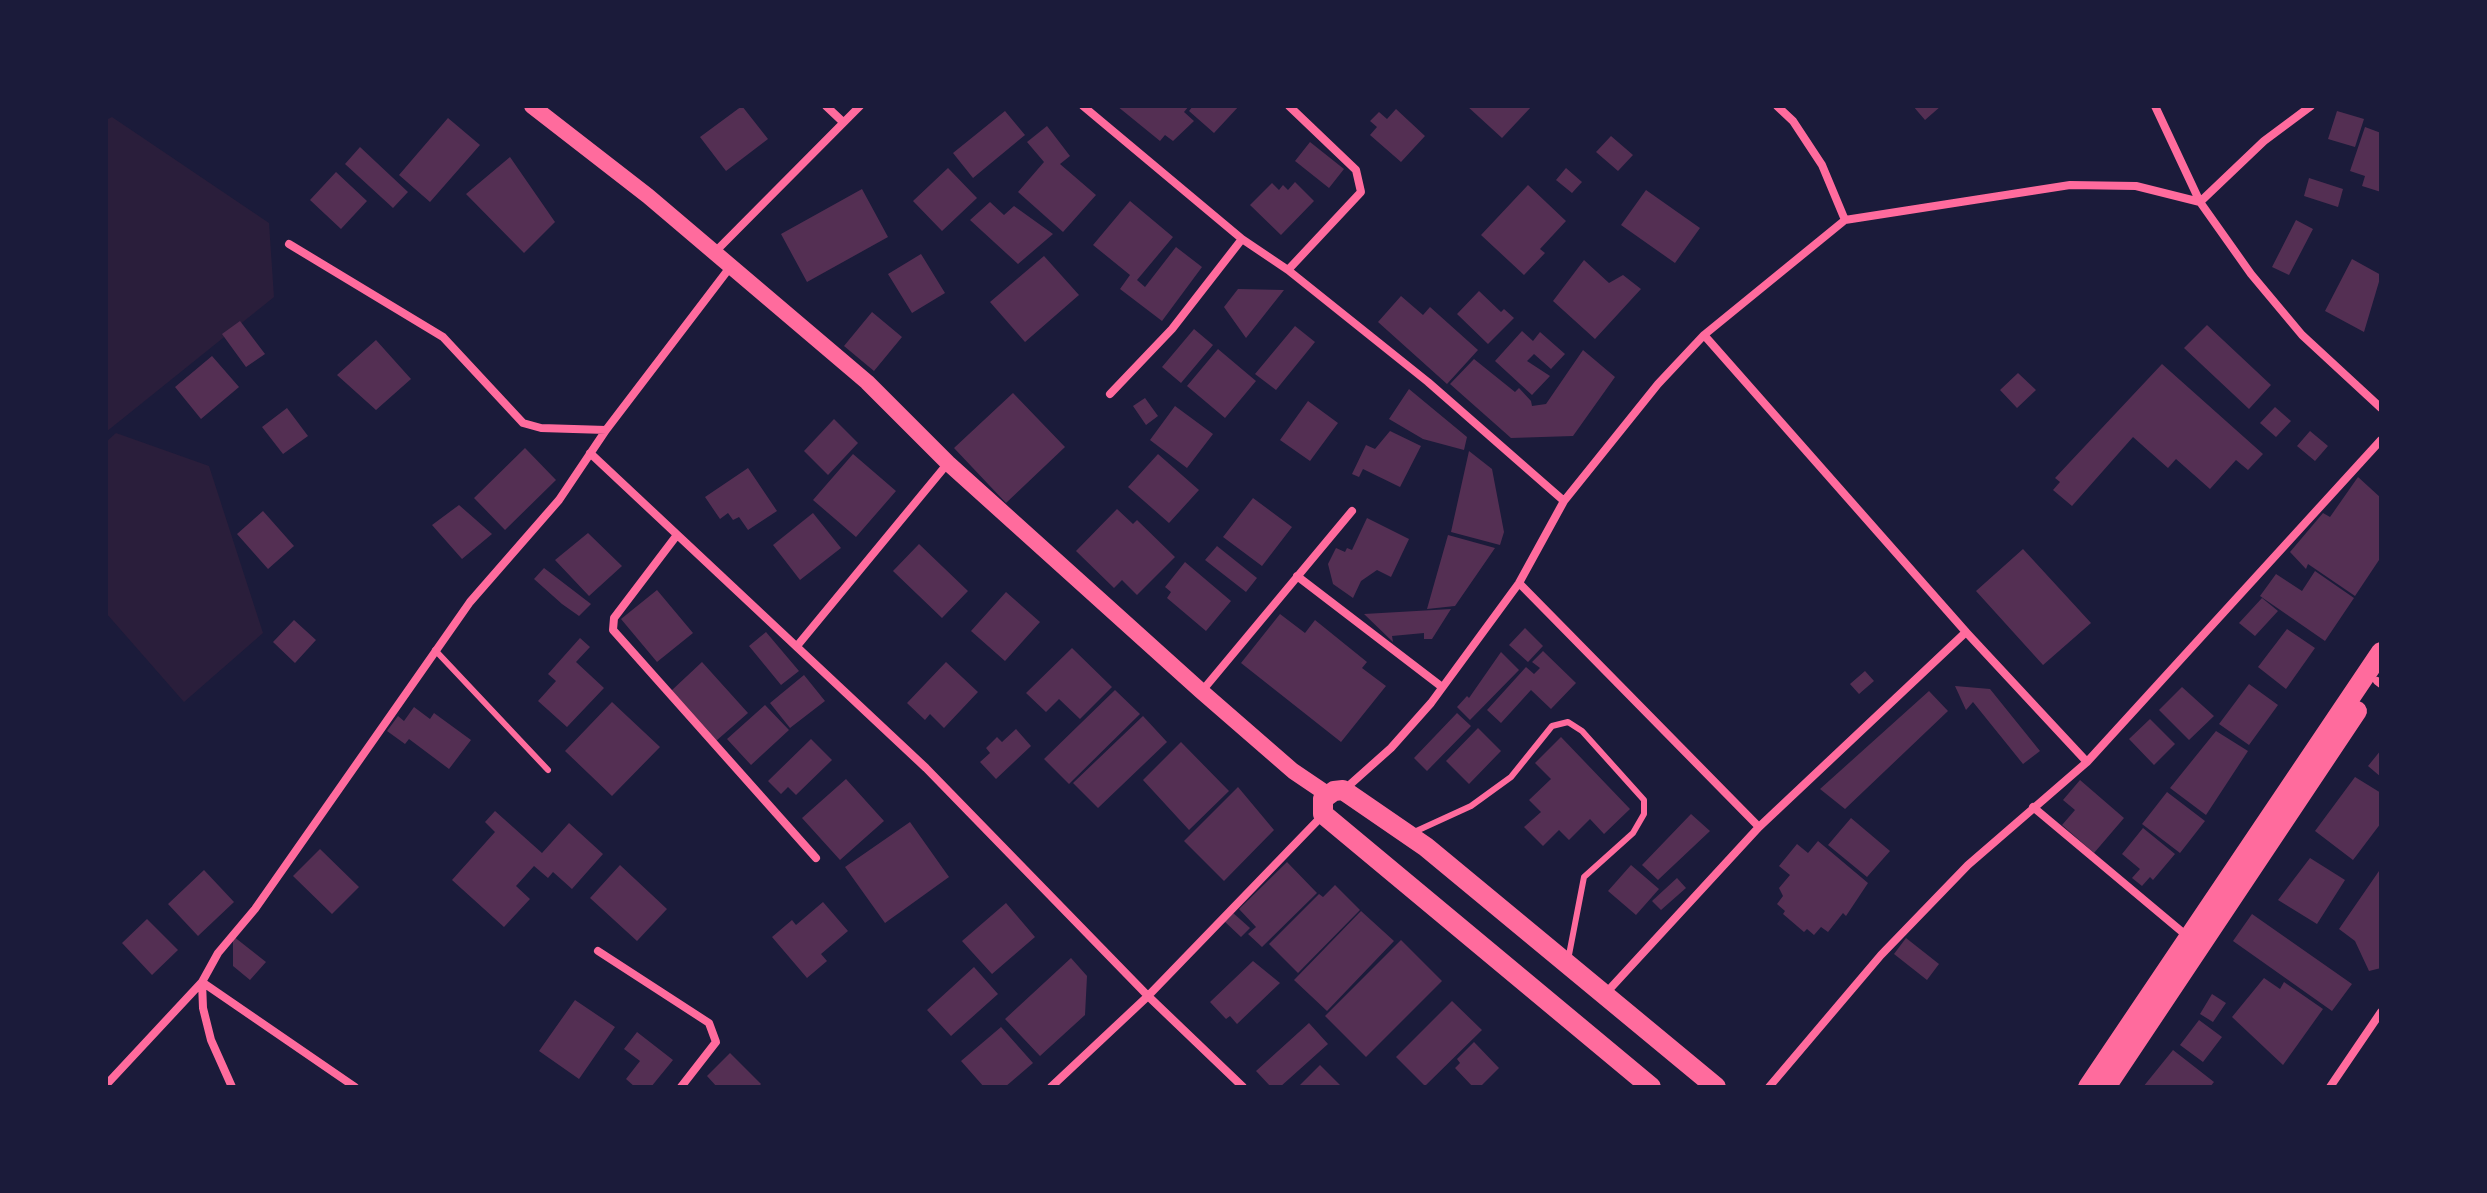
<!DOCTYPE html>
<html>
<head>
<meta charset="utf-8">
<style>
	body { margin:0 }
	#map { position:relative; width:2487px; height:1193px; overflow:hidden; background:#1b1b3a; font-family:Commissioner,sans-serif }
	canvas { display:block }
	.frame { position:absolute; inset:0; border:108px solid #1b1b3a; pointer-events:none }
</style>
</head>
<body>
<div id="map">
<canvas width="2487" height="1193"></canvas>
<div class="frame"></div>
</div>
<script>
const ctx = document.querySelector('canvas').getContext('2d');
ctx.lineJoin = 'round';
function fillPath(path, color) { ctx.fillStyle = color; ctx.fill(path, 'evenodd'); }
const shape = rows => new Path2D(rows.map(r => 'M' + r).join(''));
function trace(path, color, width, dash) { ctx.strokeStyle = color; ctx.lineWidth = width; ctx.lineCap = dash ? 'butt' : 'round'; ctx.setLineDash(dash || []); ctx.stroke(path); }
const green = shape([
	[112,117,269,223,274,297,106,432,106,120],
	[116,433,209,466,263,633,184,702,106,613,106,442]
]);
const building = shape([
	[742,106,768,139,726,171,700,137],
	[1117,106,1189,106,1184,112,1194,121,1173,141,1165,135,1160,141],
	[1193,106,1239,106,1214,133,1189,111],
	[1467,106,1532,106,1502,138],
	[1913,106,1941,106,1925,120],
	[1396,109,1425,136,1401,162,1370,135,1377,127,1370,121,1379,112,1387,119],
	[1005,111,1025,135,973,178,953,153],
	[2337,111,2364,119,2355,147,2328,139],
	[448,118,480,145,430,202,399,175],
	[1047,126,1070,156,1060,164,1096,195,1063,232,1018,192,1044,162,1027,142],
	[2365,127,2381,133,2381,192,2362,186,2365,176,2350,171],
	[1611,136,1633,155,1618,171,1596,152],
	[1310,142,1344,169,1329,188,1295,161],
	[360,147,408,192,393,208,345,164],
	[510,157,555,222,524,253,466,194],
	[948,168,977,198,942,231,913,201],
	[1566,168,1582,182,1572,193,1556,180],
	[336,172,367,201,341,229,310,200],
	[2309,178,2343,189,2338,207,2304,196],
	[1295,182,1314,201,1281,235,1250,205,1272,183,1279,190,1283,185,1288,190],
	[1528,185,1566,221,1540,249,1545,253,1524,275,1481,235],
	[862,189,888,237,807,282,781,234],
	[1646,190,1700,228,1675,263,1621,225],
	[1130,201,1173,237,1137,280,1145,287,1176,247,1202,267,1162,321,1120,289,1130,275,1093,245],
	[990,202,1004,215,1014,206,1053,234,1018,264,970,220],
	[2296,220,2313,229,2289,275,2272,267],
	[921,254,945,293,912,313,888,274],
	[1044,256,1079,295,1025,342,990,302],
	[2352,259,2381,275,2364,332,2325,311],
	[1584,260,1609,283,1623,275,1641,289,1595,339,1553,301],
	[1238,289,1284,290,1246,338,1224,307],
	[1479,291,1501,312,1504,309,1514,318,1488,344,1457,314],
	[1401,296,1423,315,1430,307,1478,350,1447,384,1378,322],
	[872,312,902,337,874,371,844,346],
	[240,321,265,354,246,367,222,334],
	[2207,325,2271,385,2249,409,2184,348],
	[1295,326,1315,342,1276,390,1255,374],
	[1194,329,1213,345,1181,383,1162,367],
	[1522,331,1533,341,1540,332,1565,354,1551,369,1534,354,1527,361,1550,376,1532,395,1495,361],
	[376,340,411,379,376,410,337,375],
	[1218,349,1256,381,1225,418,1187,386],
	[1583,350,1615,377,1573,436,1511,438,1450,384,1474,359,1515,392,1519,388,1531,401,1532,406,1546,404],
	[212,356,239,387,201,419,175,387],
	[2162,364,2263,454,2248,470,2236,460,2210,489,2176,459,2168,468,2133,437,2072,506,2053,490,2060,482,2055,478],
	[2018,373,2036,390,2017,408,2000,390],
	[1409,389,1467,437,1464,450,1423,439,1389,419],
	[1013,393,1065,447,1006,503,954,448],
	[1145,398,1158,416,1146,425,1133,406],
	[1308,401,1338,423,1310,461,1280,440],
	[1175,406,1213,434,1187,468,1150,440],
	[2275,407,2291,421,2276,437,2260,423],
	[287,408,308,436,283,454,262,427],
	[834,419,858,443,828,475,804,451],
	[1390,431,1421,446,1400,487,1363,469,1359,477,1352,474,1366,445,1375,449],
	[2310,431,2328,446,2315,461,2297,446],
	[525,448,556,480,505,530,474,498],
	[1469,451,1492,469,1504,532,1500,545,1451,532],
	[853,454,896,491,856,537,813,500],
	[1158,454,1199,490,1169,523,1128,487],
	[748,468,777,511,748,530,739,517,733,520,728,513,720,519,705,497],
	[2358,477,2381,498,2381,557,2355,596,2308,564,2306,569,2290,552,2323,513,2330,517],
	[1253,498,1292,527,1262,566,1223,537],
	[459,505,492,534,462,559,432,525],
	[1117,509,1133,524,1137,520,1175,557,1137,595,1122,580,1114,588,1076,551],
	[263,511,294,546,268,569,237,534],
	[813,513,841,548,800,580,773,545],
	[1367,518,1409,539,1391,577,1377,570,1361,581,1353,598,1333,584,1328,564,1336,548,1345,552,1347,548,1352,550],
	[588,533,622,566,589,596,555,560],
	[1448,535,1495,548,1455,606,1427,609],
	[919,544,968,591,942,618,893,571],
	[1217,546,1257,578,1246,592,1205,560],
	[2023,549,2091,623,2043,665,1976,591],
	[1185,562,1231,601,1206,631,1167,598,1171,592,1165,587],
	[544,568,591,604,579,616,562,604,534,579],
	[2315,571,2354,598,2325,641,2260,596,2276,574,2302,591],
	[657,590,693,633,657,662,621,619],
	[1006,592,1040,622,1005,661,971,631],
	[2262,598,2278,611,2255,636,2239,623],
	[1451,609,1432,639,1424,639,1424,633,1392,636,1393,642,1364,614],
	[1280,614,1305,633,1315,620,1367,662,1362,668,1386,686,1341,742,1241,663],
	[294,620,316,640,295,663,273,642],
	[1525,628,1543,646,1528,662,1509,645],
	[2287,629,2315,648,2286,689,2258,667],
	[766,632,799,671,781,685,749,646],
	[580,638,590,647,576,662,604,688,567,727,538,701,556,681,548,674],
	[1072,648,1112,687,1080,719,1059,699,1046,712,1026,693],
	[1543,651,1576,683,1551,709,1531,690,1501,723,1487,710,1526,667,1534,674,1540,668,1532,662],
	[1501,652,1519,670,1470,720,1457,707,1467,696,1469,698],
	[702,662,748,713,716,741,671,691],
	[946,662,978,692,944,728,930,714,925,720,907,703],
	[1865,671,1874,681,1859,694,1850,684],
	[804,675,825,701,790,728,770,703],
	[2249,684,2278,705,2249,745,2219,724],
	[1955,686,1990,689,2040,751,2023,764,1973,702,1966,710],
	[2182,687,2214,716,2189,740,2159,710],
	[1115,690,1140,714,1069,784,1044,759],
	[1929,691,1948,711,1845,809,1820,789],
	[612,702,660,747,612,796,565,751],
	[765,705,789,730,751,765,727,739],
	[414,707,430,719,434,713,471,740,449,769,409,739,405,744,387,731,398,716,404,721],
	[1457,713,1471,726,1427,771,1414,758],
	[1143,716,1167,742,1098,808,1073,783],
	[2150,719,2175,744,2154,765,2129,739],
	[1478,728,1501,751,1469,784,1446,761],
	[1016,729,1031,746,996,779,980,762,990,753,986,748,997,737,1002,742],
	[2216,731,2248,751,2206,815,2170,788],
	[1561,737,1630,809,1604,834,1590,819,1569,840,1559,830,1543,846,1524,827,1541,812,1529,800,1551,779,1535,763],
	[811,739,832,760,796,795,788,787,781,794,768,781],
	[1181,742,1229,791,1189,830,1143,780],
	[2381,750,2381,777,2368,766],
	[2355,777,2381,793,2381,823,2353,860,2315,831],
	[846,779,884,821,840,860,802,818],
	[2080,780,2124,818,2094,853,2062,825,2075,810,2063,800],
	[1238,787,1274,830,1224,881,1184,841],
	[2167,792,2205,821,2180,853,2142,824],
	[495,811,542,853,569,823,603,854,572,889,553,872,548,878,534,866,516,886,530,899,504,927,452,880,495,832,485,822],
	[1691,814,1710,831,1658,880,1642,865],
	[1851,818,1890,851,1867,877,1828,845],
	[910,822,949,877,885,923,845,867],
	[2143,828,2175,854,2153,880,2150,877,2142,886,2132,878,2140,869,2122,854],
	[1818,841,1868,883,1846,916,1843,913,1828,932,1821,927,1814,935,1807,929,1804,932,1783,914,1785,911,1777,904,1783,896,1779,888,1790,875,1779,866,1797,844,1808,853],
	[320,849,359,887,332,914,293,876],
	[2310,858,2345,880,2317,924,2278,900],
	[1287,862,1317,893,1262,947,1248,934,1256,927,1239,909],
	[620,865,667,909,637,941,590,898],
	[1631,865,1659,889,1636,915,1608,891],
	[204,870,234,902,198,936,168,904],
	[2379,871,2381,968,2369,971,2355,941,2339,929],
	[1677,878,1686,888,1661,910,1652,901],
	[1335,885,1360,910,1298,973,1269,944,1319,894,1323,897],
	[823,902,848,931,821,954,827,961,807,978,772,937,792,920,796,925],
	[1006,903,1035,937,992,974,962,941],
	[1361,911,1394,941,1327,1011,1294,980],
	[1232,912,1250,928,1241,937,1223,920],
	[2252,914,2352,984,2332,1011,2233,941],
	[147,919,178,950,152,975,122,943],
	[233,936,266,962,250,980,233,966],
	[1906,938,1939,964,1927,980,1894,954],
	[1401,940,1442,981,1366,1057,1325,1016],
	[1071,958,1087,976,1085,1015,1040,1056,1005,1019],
	[1253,961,1280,983,1237,1024,1230,1016,1226,1019,1210,1002],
	[974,967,998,994,951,1036,927,1010],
	[2264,978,2280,989,2284,982,2323,1009,2283,1065,2232,1017],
	[2212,994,2226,1003,2213,1022,2200,1014],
	[575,1000,615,1027,579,1079,539,1051],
	[1452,1001,1482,1030,1425,1086,1396,1057],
	[2199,1020,2222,1037,2203,1062,2180,1045],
	[1309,1023,1328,1044,1280,1087,1271,1087,1256,1071],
	[1001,1027,1033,1063,1005,1087,984,1087,961,1061],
	[637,1032,673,1060,651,1087,635,1087,626,1079,640,1061,624,1049],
	[1474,1042,1499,1068,1480,1087,1473,1087,1455,1068,1460,1063,1457,1059],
	[2173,1050,2214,1082,2210,1087,2143,1087],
	[730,1053,761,1084,758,1087,717,1087,707,1076],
	[1320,1065,1342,1087,1298,1087]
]);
const service = shape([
	[435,650,548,770],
	[1412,833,1471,806,1511,777,1552,726,1568,722,1582,731,1644,800,1644,814,1633,833,1584,877,1568,960]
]);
const minor = shape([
	[826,106,843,122],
	[1083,106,1242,239,1172,329,1110,394],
	[1289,106,1356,170,1361,192,1288,270,1428,382,1564,501],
	[1777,106,1793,121,1822,165,1845,220],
	[2155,106,2200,202,2264,141,2311,106],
	[1242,239,1288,270],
	[289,244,443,337,523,423,541,428,606,430],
	[715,252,860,106],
	[1704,335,1966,632],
	[590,453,926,768,1148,996,1243,1087],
	[677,535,614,618,613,630,816,858],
	[1297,576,1442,687],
	[1519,583,1759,827],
	[797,646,948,463],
	[2377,681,2381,684],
	[1202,691,1352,511],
	[1345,789,1391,748,1431,703,1519,583,1564,501,1658,384,1704,335,1845,220,2070,185,2136,186,2200,202,2251,274,2302,335,2381,408],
	[2033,807,2187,936],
	[598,951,709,1023,716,1042,681,1087],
	[1606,993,1759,827,1966,632,2087,762],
	[106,1085,202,982,355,1087],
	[232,1087,211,1040,203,1008,202,982,218,953,255,909,470,602,559,500,606,430,731,266],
	[1051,1087,1148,996,1322,816],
	[1769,1087,1881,955,1968,865,2087,762,2381,440],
	[2330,1087,2381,1012]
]);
const secondary = shape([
	[532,106,648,196,867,382,948,463,1201,691,1293,771,1327,794]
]);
const primary = shape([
	[1651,1087,1323,814,1323,799,1334,791,1343,790,1426,847,1716,1087],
	[2088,1087,2381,652],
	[2106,1087,2357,711]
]);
fillPath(green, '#2a1e3b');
fillPath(building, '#542f53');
trace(service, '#ff6b9d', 6);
trace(minor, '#ff6b9d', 8);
trace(secondary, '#ff6b9d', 16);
trace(primary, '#ff6b9d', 20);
</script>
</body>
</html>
